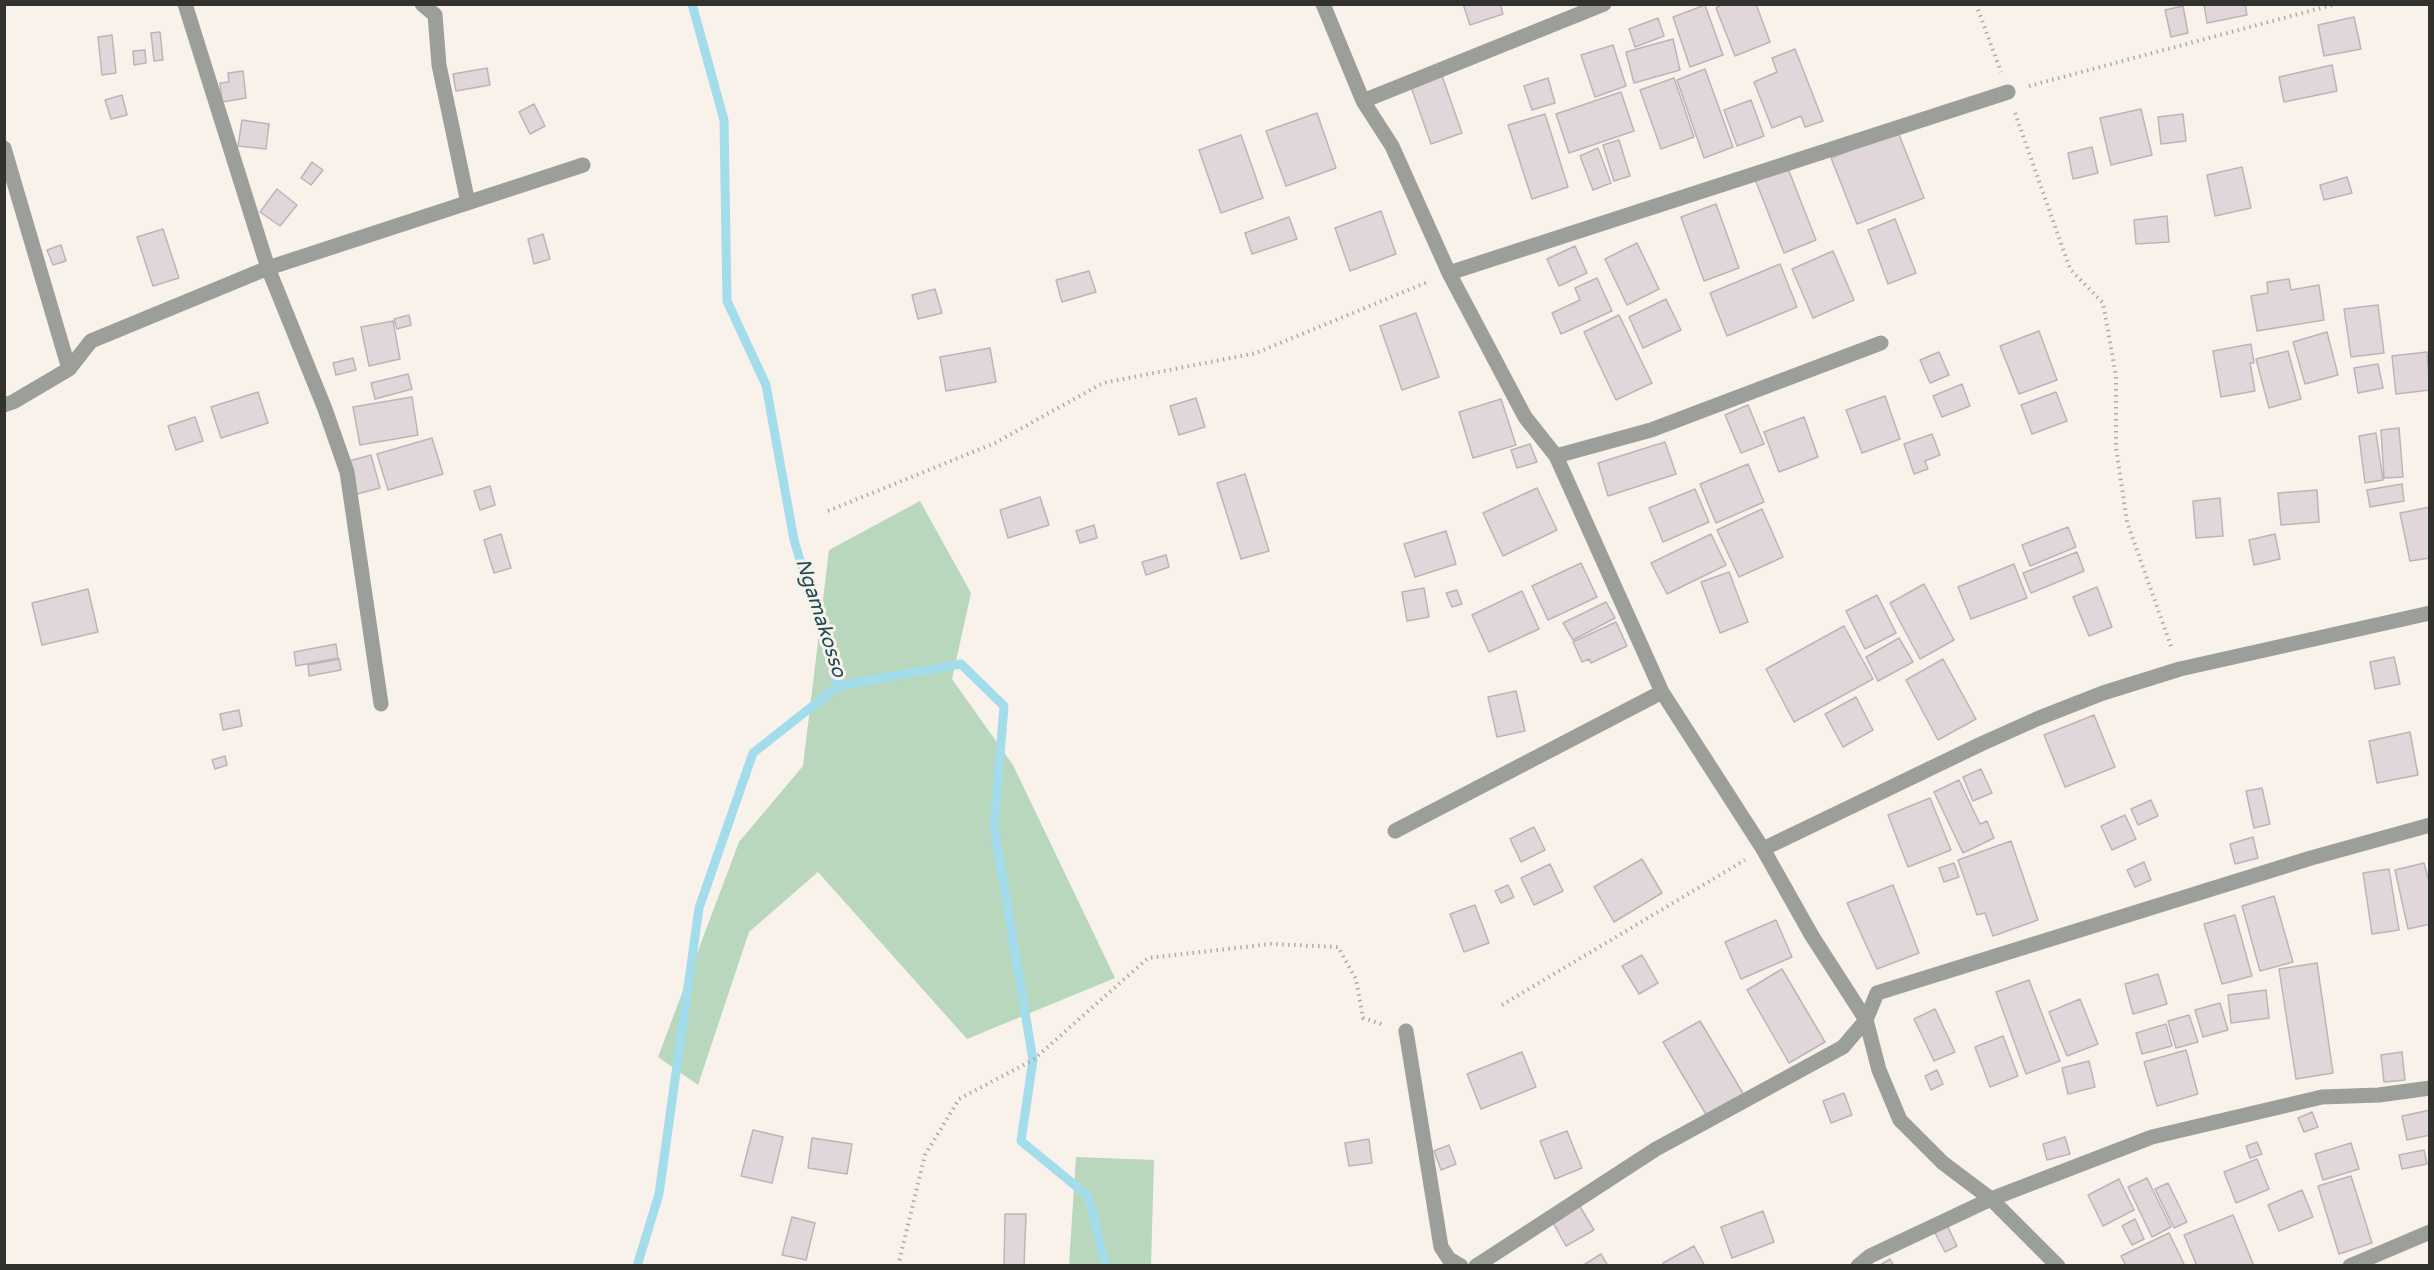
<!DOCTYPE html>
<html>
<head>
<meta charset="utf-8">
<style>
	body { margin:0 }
	#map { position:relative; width:2434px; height:1270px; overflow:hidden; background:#f8f2eb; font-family:"Varela Round",sans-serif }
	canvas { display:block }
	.frame { position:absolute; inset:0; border:6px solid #33312e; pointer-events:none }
</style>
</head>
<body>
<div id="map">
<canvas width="2434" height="1270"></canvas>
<div class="frame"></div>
</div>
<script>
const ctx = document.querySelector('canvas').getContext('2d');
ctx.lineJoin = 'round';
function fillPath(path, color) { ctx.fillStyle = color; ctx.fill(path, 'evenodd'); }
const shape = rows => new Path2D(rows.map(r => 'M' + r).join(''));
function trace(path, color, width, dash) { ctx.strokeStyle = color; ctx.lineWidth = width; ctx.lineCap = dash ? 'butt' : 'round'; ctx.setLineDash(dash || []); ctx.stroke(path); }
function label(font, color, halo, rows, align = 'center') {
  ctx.font = font + ' "Varela Round",sans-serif'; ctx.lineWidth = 6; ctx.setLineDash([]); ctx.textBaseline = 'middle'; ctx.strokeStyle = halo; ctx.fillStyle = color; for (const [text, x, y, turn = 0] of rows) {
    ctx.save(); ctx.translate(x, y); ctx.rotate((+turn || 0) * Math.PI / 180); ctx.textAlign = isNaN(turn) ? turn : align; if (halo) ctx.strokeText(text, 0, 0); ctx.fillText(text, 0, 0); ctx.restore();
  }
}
const green = shape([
	[920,501,971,593,952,679,1013,765,1115,978,967,1039,818,872,749,932,698,1085,658,1057,739,842,803,766,829,550],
	[1076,1157,1154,1160,1151,1265,1069,1265]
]);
const stream = shape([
	[692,4,724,120,727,301,766,385,794,540,838,686,961,664,1004,706,994,827,1033,1060,1021,1141,1088,1196,1106,1266],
	[637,1266,659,1194,699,908,753,753,838,686]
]);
const building = shape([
	[1463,4,1500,4,1503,14,1470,25,1463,4],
	[1723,4,1756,4,1770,42,1735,56,1716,8,1723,4],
	[2204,4,2245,4,2247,15,2207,23,2204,4],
	[1705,5,1723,55,1690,67,1673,17,1705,5],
	[2183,6,2188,33,2171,37,2165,10,2183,6],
	[2354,17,2361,49,2324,56,2318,25,2354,17],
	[1658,18,1664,36,1635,47,1629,29,1658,18],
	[160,32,163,60,154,61,151,33,160,32],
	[112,35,116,73,102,75,98,37,112,35],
	[1673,39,1680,70,1634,83,1626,52,1673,39],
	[1613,45,1626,86,1595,97,1581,55,1613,45],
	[1795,49,1823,121,1805,127,1801,116,1772,128,1754,82,1777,72,1772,58,1795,49],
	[145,50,146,63,134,65,133,51,145,50],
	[2332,65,2337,91,2284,102,2279,77,2332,65],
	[487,68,490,85,456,91,453,74,487,68],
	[1705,69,1733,147,1704,158,1677,80,1705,69],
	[243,71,246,98,222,102,220,83,229,82,228,73,243,71],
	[1441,73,1462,133,1431,144,1410,84,1441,73],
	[1548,78,1555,103,1532,110,1524,86,1548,78],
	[1674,78,1694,137,1661,149,1640,90,1674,78],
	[1621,92,1634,131,1569,153,1556,114,1621,92],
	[122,95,127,115,111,119,105,100,122,95],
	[1751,100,1764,136,1737,146,1724,110,1751,100],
	[534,104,545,126,530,134,519,112,534,104],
	[2141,109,2152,155,2111,165,2100,118,2141,109],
	[1317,113,1336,168,1286,186,1266,131,1317,113],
	[1545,114,1568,187,1532,199,1508,125,1545,114],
	[2183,114,2186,141,2161,144,2158,117,2183,114],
	[242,120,269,124,266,149,238,146,242,120],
	[1898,132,1924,198,1857,224,1831,158,1898,132],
	[1241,135,1263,198,1221,213,1199,150,1241,135],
	[1619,140,1630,176,1614,181,1603,145,1619,140],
	[2092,147,2098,173,2073,179,2068,153,2092,147],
	[1598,148,1611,183,1593,190,1580,156,1598,148],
	[312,162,323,170,311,185,301,178,312,162],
	[1787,166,1816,240,1784,253,1755,179,1787,166],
	[2242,167,2251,208,2215,216,2207,175,2242,167],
	[2347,177,2352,193,2324,200,2320,185,2347,177],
	[277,189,297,205,280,226,260,212,277,189],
	[1716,204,1739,268,1704,281,1681,217,1716,204],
	[1381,211,1396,254,1350,271,1335,228,1381,211],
	[2167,216,2169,242,2136,244,2134,220,2167,216],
	[1289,217,1297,239,1252,254,1245,233,1289,217],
	[1895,219,1916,273,1888,284,1868,230,1895,219],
	[163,229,179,278,153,286,137,237,163,229],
	[543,234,550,259,534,264,528,239,543,234],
	[1637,243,1659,289,1627,305,1605,259,1637,243],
	[61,245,66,261,53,265,47,250,61,245],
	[1575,246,1587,273,1559,286,1547,259,1575,246],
	[1833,251,1854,300,1813,318,1792,269,1833,251],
	[1780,264,1797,307,1727,336,1710,293,1780,264],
	[1089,271,1096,292,1062,302,1056,280,1089,271],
	[1597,278,1612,311,1561,334,1552,313,1580,300,1575,288,1597,278],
	[2289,279,2291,290,2319,285,2324,320,2257,331,2251,296,2268,293,2267,282,2289,279],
	[935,289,942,313,918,319,912,295,935,289],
	[1666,299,1681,330,1643,348,1629,317,1666,299],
	[2378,305,2384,353,2351,357,2344,309,2378,305],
	[1416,313,1439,377,1402,390,1380,326,1416,313],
	[409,315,411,325,397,329,394,319,409,315],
	[1619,315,1652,383,1616,400,1584,332,1619,315],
	[393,321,400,359,369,366,361,327,393,321],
	[2039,331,2057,380,2019,394,2000,346,2039,331],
	[2327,332,2338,375,2305,384,2293,342,2327,332],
	[2251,344,2254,363,2250,363,2255,391,2221,397,2213,351,2251,344],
	[990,348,996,382,946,391,940,357,990,348],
	[2288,351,2301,399,2269,408,2256,359,2288,351],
	[1939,352,1949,375,1930,383,1920,360,1939,352],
	[2427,352,2430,390,2396,394,2392,356,2427,352],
	[353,358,356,370,336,375,333,363,353,358],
	[2378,364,2383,388,2358,393,2354,368,2378,364],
	[408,374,412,389,375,399,371,383,408,374],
	[1962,384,1970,406,1942,417,1933,396,1962,384],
	[258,392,268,423,221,438,211,407,258,392],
	[2056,392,2067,421,2032,434,2021,405,2056,392],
	[1885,396,1900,439,1862,453,1846,410,1885,396],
	[412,397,418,435,360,445,353,407,412,397],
	[1196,398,1205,427,1179,435,1170,406,1196,398],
	[1501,399,1516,445,1473,458,1459,412,1501,399],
	[1748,405,1764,444,1741,453,1725,415,1748,405],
	[195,417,203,441,176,450,168,426,195,417],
	[1804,417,1818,457,1779,472,1764,432,1804,417],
	[2399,428,2403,477,2384,478,2381,430,2399,428],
	[2376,433,2383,480,2365,483,2359,436,2376,433],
	[1932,434,1940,455,1925,461,1928,469,1914,474,1904,444,1932,434],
	[432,438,443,474,388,490,377,454,432,438],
	[1665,442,1676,474,1608,496,1598,463,1665,442],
	[1530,444,1537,462,1517,468,1511,450,1530,444],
	[371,455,380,488,357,494,349,461,371,455],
	[1748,464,1764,502,1716,523,1700,484,1748,464],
	[1245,474,1269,551,1241,559,1217,483,1245,474],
	[2402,484,2404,501,2370,507,2367,490,2402,484],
	[490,486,495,505,480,510,474,491,490,486],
	[1537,488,1557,530,1503,556,1483,513,1537,488],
	[1695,489,1709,522,1663,542,1649,508,1695,489],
	[2317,490,2319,522,2281,525,2278,493,2317,490],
	[1040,497,1049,525,1008,538,1000,510,1040,497],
	[2220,498,2223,536,2196,538,2193,501,2220,498],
	[2430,507,2430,558,2410,561,2400,513,2430,507],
	[1762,509,1783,557,1739,577,1717,530,1762,509],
	[1094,525,1097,538,1080,543,1076,531,1094,525],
	[2068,527,2076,547,2030,566,2022,545,2068,527],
	[1446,531,1456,564,1415,577,1404,544,1446,531],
	[501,534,511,568,494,573,484,540,501,534],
	[1711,534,1726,565,1667,594,1651,563,1711,534],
	[2275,534,2280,559,2254,565,2249,540,2275,534],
	[2077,552,2084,571,2031,593,2023,573,2077,552],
	[1166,555,1169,567,1146,575,1142,562,1166,555],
	[1581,563,1597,597,1548,620,1532,586,1581,563],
	[2014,564,2027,598,1971,619,1958,587,2014,564],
	[1729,572,1748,622,1720,633,1701,582,1729,572],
	[1924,584,1954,640,1920,659,1890,603,1924,584],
	[2097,587,2112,627,2089,636,2073,597,2097,587],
	[1424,588,1429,617,1407,621,1402,592,1424,588],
	[88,589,98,632,42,645,32,603,88,589],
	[1457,590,1462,604,1452,607,1446,593,1457,590],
	[1522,591,1539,629,1489,652,1472,615,1522,591],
	[1877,595,1896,633,1865,649,1846,611,1877,595],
	[1606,602,1615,618,1573,640,1563,623,1606,602],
	[1616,622,1627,646,1591,663,1589,659,1582,662,1573,642,1616,622],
	[1844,626,1873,679,1794,722,1766,669,1844,626],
	[1899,638,1913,662,1878,681,1866,657,1899,638],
	[336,644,338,658,296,666,294,652,336,644],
	[2394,657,2400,684,2375,689,2370,662,2394,657],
	[339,659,341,670,309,676,308,665,339,659],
	[1943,659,1976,719,1938,740,1906,680,1943,659],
	[1516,691,1525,731,1497,737,1488,697,1516,691],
	[1856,697,1873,730,1843,747,1825,714,1856,697],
	[239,710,242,726,223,730,220,714,239,710],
	[2094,715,2115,767,2065,787,2044,735,2094,715],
	[2410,732,2418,775,2377,783,2369,741,2410,732],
	[225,756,227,765,215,769,212,760,225,756],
	[1981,769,1992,793,1973,801,1963,777,1981,769],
	[1959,780,1980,824,1987,821,1994,838,1963,853,1934,792,1959,780],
	[2262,788,2270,824,2254,828,2246,791,2262,788],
	[1930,798,1951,850,1908,867,1888,815,1930,798],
	[2151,800,2158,816,2138,825,2131,809,2151,800],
	[2125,815,2136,839,2112,850,2101,826,2125,815],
	[1534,827,1545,850,1521,862,1510,839,1534,827],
	[2253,837,2258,858,2235,864,2230,844,2253,837],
	[2011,841,2038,920,1993,936,1985,913,1977,915,1958,860,2011,841],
	[1642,859,1662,893,1614,922,1594,887,1642,859],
	[2144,862,2151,880,2135,887,2127,870,2144,862],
	[1954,863,1959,877,1944,882,1939,868,1954,863],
	[2424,863,2430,886,2430,924,2408,929,2395,870,2424,863],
	[1550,864,1563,891,1534,905,1521,878,1550,864],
	[2389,869,2399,930,2372,934,2363,873,2389,869],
	[1508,885,1514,897,1501,903,1495,891,1508,885],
	[1893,885,1919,953,1877,969,1847,903,1893,885],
	[2274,896,2293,962,2260,971,2242,906,2274,896],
	[1475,905,1489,943,1464,952,1450,914,1475,905],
	[2235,915,2252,976,2222,984,2204,924,2235,915],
	[1776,920,1792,957,1741,979,1725,942,1776,920],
	[1642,955,1658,983,1639,994,1622,966,1642,955],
	[2317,963,2333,1073,2296,1079,2279,969,2317,963],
	[1782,969,1825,1042,1789,1063,1747,990,1782,969],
	[2158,974,2167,1004,2133,1014,2125,984,2158,974],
	[2029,980,2060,1061,2026,1074,1996,992,2029,980],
	[2266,990,2269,1018,2231,1023,2228,995,2266,990],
	[2080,999,2098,1044,2067,1056,2049,1012,2080,999],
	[2220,1003,2228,1030,2203,1037,2195,1010,2220,1003],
	[1935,1009,1955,1052,1934,1061,1914,1019,1935,1009],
	[2189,1015,2198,1042,2176,1048,2168,1021,2189,1015],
	[1700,1021,1744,1095,1707,1116,1663,1042,1700,1021],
	[2166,1024,2172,1046,2142,1054,2136,1033,2166,1024],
	[2003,1036,2018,1076,1990,1087,1975,1047,2003,1036],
	[2186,1050,2198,1094,2157,1106,2144,1062,2186,1050],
	[1522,1052,1536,1087,1481,1109,1467,1074,1522,1052],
	[2402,1052,2405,1080,2384,1082,2381,1055,2402,1052],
	[2089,1061,2095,1087,2068,1094,2062,1068,2089,1061],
	[1937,1070,1943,1084,1931,1090,1925,1076,1937,1070],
	[1844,1093,1852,1115,1831,1123,1823,1101,1844,1093],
	[2430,1110,2430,1135,2407,1140,2402,1116,2430,1110],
	[2312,1112,2318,1127,2304,1132,2298,1118,2312,1112],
	[753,1130,783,1137,772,1183,741,1176,753,1130],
	[1567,1131,1582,1168,1555,1179,1540,1141,1567,1131],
	[2065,1137,2070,1154,2047,1160,2043,1144,2065,1137],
	[812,1138,852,1144,847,1174,808,1168,812,1138],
	[1369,1139,1372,1163,1349,1166,1345,1143,1369,1139],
	[2257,1142,2262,1154,2250,1158,2246,1146,2257,1142],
	[2351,1143,2359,1169,2323,1180,2315,1154,2351,1143],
	[1449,1145,1456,1164,1441,1170,1434,1151,1449,1145],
	[2424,1150,2427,1164,2402,1169,2399,1155,2424,1150],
	[2257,1159,2269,1189,2236,1203,2224,1172,2257,1159],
	[2351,1176,2372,1243,2339,1254,2318,1186,2351,1176],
	[2147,1178,2171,1227,2152,1237,2128,1187,2147,1178],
	[2119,1179,2134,1210,2103,1226,2088,1195,2119,1179],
	[2168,1183,2187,1222,2174,1228,2155,1189,2168,1183],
	[2302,1190,2313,1217,2279,1231,2268,1205,2302,1190],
	[1579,1205,1594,1230,1566,1246,1552,1221,1579,1205],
	[1763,1211,1774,1242,1732,1258,1721,1227,1763,1211],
	[1005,1214,1026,1214,1024,1266,1004,1266,1005,1214],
	[2233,1215,2254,1266,2197,1266,2184,1235,2233,1215],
	[792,1217,815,1223,806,1260,782,1255,792,1217],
	[2135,1219,2144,1239,2132,1245,2122,1226,2135,1219],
	[1947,1225,1957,1246,1945,1252,1934,1231,1947,1225],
	[2169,1233,2185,1266,2126,1266,2121,1256,2169,1233],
	[1694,1246,1705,1266,1665,1266,1663,1263,1694,1246],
	[1601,1254,1608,1266,1582,1266,1601,1254],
	[1890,1259,1894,1266,1879,1266,1890,1259]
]);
const path = shape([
	[1976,4,2001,72],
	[2029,86,2336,4],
	[2015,113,2070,269,2103,303,2116,376,2116,448,2127,522,2172,649],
	[828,511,995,443,1103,383,1256,353,1430,281],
	[1502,1005,1745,860],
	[898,1266,925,1155,959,1099,1033,1060,1148,958,1271,944,1338,947,1356,979,1363,1018,1385,1025]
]);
const minor = shape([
	[185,4,268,268,325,409,347,472,381,704],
	[422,4,435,15,439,65,468,203],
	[1323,4,1363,101,1392,146,1449,273,1525,417,1556,456,1662,692,1763,849,1812,936,1866,1020,1879,1070,1900,1120,1943,1163,1991,1199,2058,1266],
	[1363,101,1604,4],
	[4,148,69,369],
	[1449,273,2008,92],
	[4,405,13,402,69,369,91,341,268,268,583,165],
	[1556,456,1651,430,1881,343],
	[1395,831,1662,692],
	[1763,849,1981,744,2039,718,2103,693,2180,669,2430,613],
	[1406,1031,1441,1247,1449,1259,1461,1266],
	[1476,1266,1656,1149,1843,1047,1866,1020,1877,993,2311,858,2430,825],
	[1858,1266,1870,1256,1991,1199,2152,1137,2322,1097,2379,1095,2430,1088],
	[2350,1266,2430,1232]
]);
const waterNames = [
	["Ngamakosso",820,618,72]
];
fillPath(green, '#b8d7bd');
trace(stream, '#a3dcea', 9);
fillPath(building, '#e1d7da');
trace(building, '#beb4b7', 1.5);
trace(path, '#afaaa5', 4, [1.5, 4.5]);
trace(minor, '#9c9e9a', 15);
label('italic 20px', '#1b4c57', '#f8f2eb', waterNames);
</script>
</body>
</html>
